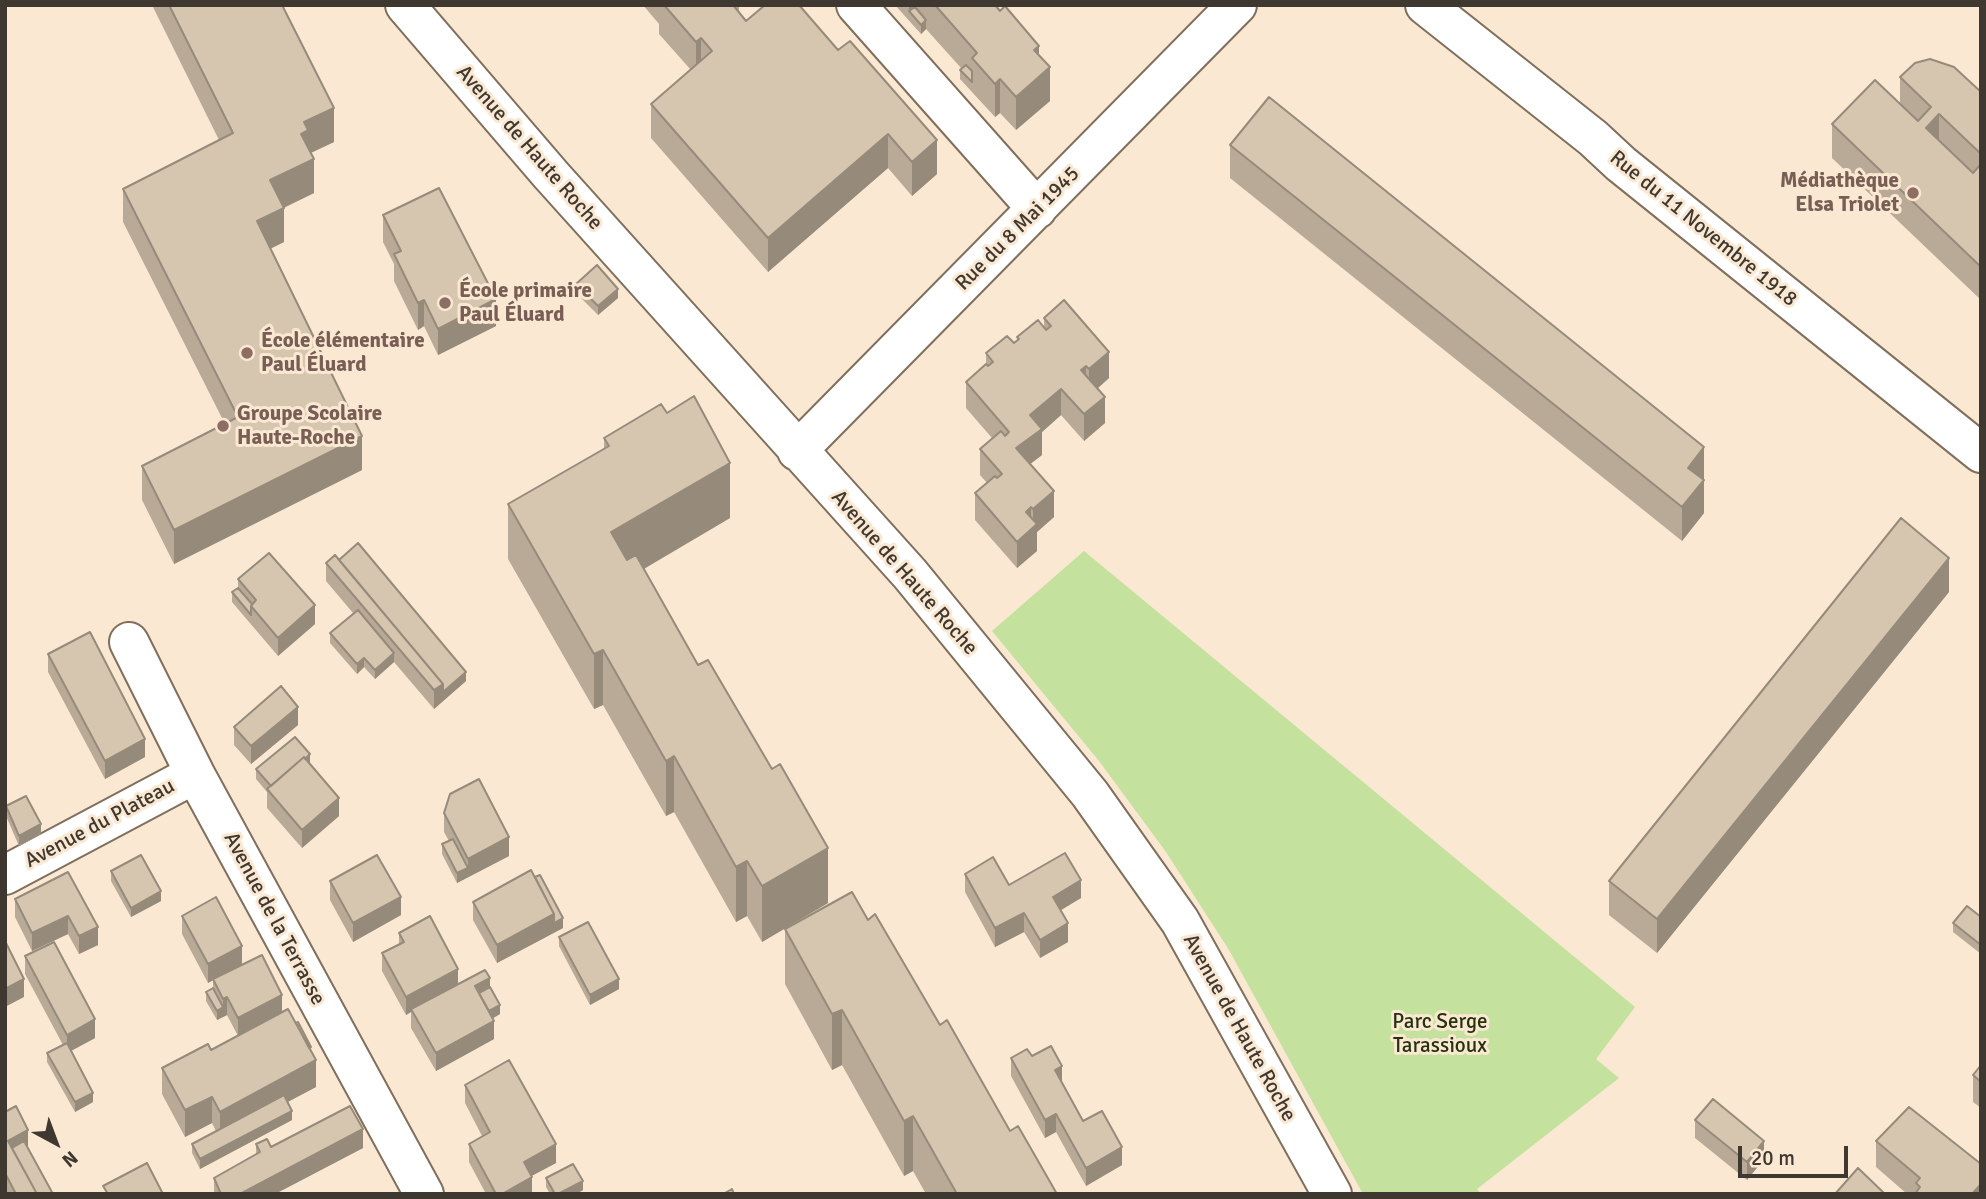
<!DOCTYPE html>
<html>
<head>
<meta charset="utf-8">
<style>
	body { margin:0 }
	#map { position:relative; width:1986px; height:1199px; overflow:hidden; background:#fae8d2; font-family:Signika,sans-serif }
	canvas { display:block }
	.frame { position:absolute; inset:0; border:7px solid #3f3830; pointer-events:none }
	.north { position:absolute; left:21px; top:1108px; width:70px; height:70px; -webkit-text-stroke:5px #fae8d2; paint-order:stroke; rotate:139deg; font-size:19px; font-weight:700; line-height:28px; text-align:center; color:#3f3830 }
	.north::after { content:''; display:block; margin:auto; width:24px; height:32px; background:#3f3830; clip-path:polygon(50% 0,100% 100%,50% 72%,0 100%) }
	.scale { position:absolute; left:1738px; top:1146px; width:110px; height:32px; box-sizing:border-box; border:4px solid #3f3830; border-top:0; padding-left:9px; font-size:21px; line-height:24px; white-space:nowrap; color:#3f3830; -webkit-text-stroke:5px #fae8d2; paint-order:stroke }
</style>
</head>
<body>
<div id="map">
<canvas width="1986" height="1199"></canvas>
<div class="frame"></div>
<div class="north">N</div>
<div class="scale">20 m</div>
</div>
<script>
const ctx = document.querySelector('canvas').getContext('2d');
ctx.lineJoin = 'round';
function fillPath(path, color) { ctx.fillStyle = color; ctx.fill(path, 'evenodd'); }
const shape = rows => new Path2D(rows.map(r => 'M' + r).join(''));
function trace(path, color, width, dash) { ctx.strokeStyle = color; ctx.lineWidth = width; ctx.lineCap = dash ? 'butt' : 'round'; ctx.setLineDash(dash || []); ctx.stroke(path); }
function label(font, color, halo, rows, align = 'center') {
  ctx.font = font + ' Signika,sans-serif'; ctx.lineWidth = 6; ctx.setLineDash([]); ctx.textBaseline = 'middle'; ctx.strokeStyle = halo; ctx.fillStyle = color; for (const [text, x, y, turn = 0] of rows) {
    ctx.save(); ctx.translate(x, y); ctx.rotate((+turn || 0) * Math.PI / 180); ctx.textAlign = isNaN(turn) ? turn : align; if (halo) ctx.strokeText(text, 0, 0); ctx.fillText(text, 0, 0); ctx.restore();
  }
}
const green = shape([
	[1084,551,1635,1007,1596,1059,1619,1078,1477,1189,1481,1194,1363,1194,1229,950,1166,852,1099,761,992,631]
]);
const minor = shape([
	[405,5,551,175,910,574,1090,794,1180,921,1332,1194],
	[856,5,1037,209],
	[1425,5,1593,138,1621,164,1981,453],
	[797,451,1237,5],
	[129,642,195,774,424,1194],
	[5,875,195,774]
]);
const wall = shape([
	[152,5,282,5,334,142,311,153,314,193,284,208,284,242,270,249,362,470,174,564,142,500,142,466,225,424,123,222,123,189,219,140],
	[643,5,739,5,739,11,746,21,765,5,937,174,912,196,888,168,768,272,651,138,651,104,691,70,659,34,659,24],
	[895,5,995,5,1039,55,1050,101,1016,130,1000,113,995,117,960,79,960,70,962,69,926,29,921,34],
	[1900,77,1981,92,1981,300,1832,158,1832,124,1900,104],
	[1230,145,1704,447,1704,513,1682,541,1230,178],
	[383,215,496,326,438,355,424,326,418,330,394,281,394,264,383,242],
	[576,284,618,298,598,315,576,293],
	[1044,318,1109,378,1097,389,1105,423,1084,441,1061,415,1042,432,1042,455,1030,464,1054,517,1037,532,1037,551,1017,568,975,520,975,493,987,483,980,475,980,449,992,438,966,408,966,382,986,364,986,353,1014,343,1017,340,1017,337,1044,328],
	[604,438,730,518,644,569,828,903,762,942,747,916,736,922,674,812,666,816,603,705,594,709,508,559,508,504,604,449],
	[339,560,466,681,434,709,394,662,375,679,364,667,357,674,330,643,330,633,353,613,326,581,326,563],
	[238,579,315,624,278,656,232,602,232,592,238,588],
	[1949,592,1657,953,1609,915,1609,881],
	[48,654,145,757,105,779,48,672],
	[298,725,251,764,234,745,234,727],
	[310,764,339,816,302,848,267,808,267,792,256,779,256,769],
	[6,806,41,834,19,846,6,816],
	[444,813,509,856,457,883,442,854,442,844,449,841,444,832],
	[111,871,161,901,131,917,111,881],
	[68,872,98,945,79,954,68,934,32,951,15,917,15,899],
	[965,874,1009,885,1081,898,1060,910,1068,942,1040,958,1024,932,995,947,965,892],
	[535,877,563,928,497,963,473,920,473,902],
	[330,881,401,915,353,942,330,900],
	[182,916,242,964,282,1013,311,1052,316,1087,287,1102,292,1120,200,1169,192,1153,192,1144,216,1131,212,1123,185,1137,162,1094,162,1068,211,1050,238,1036,227,1015,217,1020,206,1001,206,992,213,988,213,980,208,983,182,934],
	[1981,917,1981,954,1953,932,1953,923],
	[868,920,940,1025,1010,1131,1057,1194,926,1194,913,1171,904,1176,842,1065,832,1070,785,984,785,929],
	[399,933,458,984,490,987,500,1014,493,1018,494,1039,436,1071,411,1028,411,1012,406,1015,382,971,382,953,399,945],
	[559,937,619,989,590,1005,559,946],
	[25,956,95,1038,71,1051,93,1102,75,1112,47,1062,47,1053,63,1045,25,974],
	[1032,1056,1062,1083,1083,1121,1122,1165,1086,1186,1056,1132,1045,1138,1011,1076,1011,1058],
	[1981,1065,1981,1108,1973,1102,1973,1075],
	[465,1085,556,1163,531,1176,532,1194,486,1194,469,1162,469,1144,482,1136,465,1103],
	[5,1112,28,1148,53,1194,7,1194,5,1191],
	[1695,1120,1764,1159,1747,1180,1695,1138],
	[1876,1141,1981,1194,1907,1194,1876,1167],
	[256,1144,271,1147,363,1148,275,1194,214,1194,214,1178,256,1154],
	[546,1178,583,1190,576,1194,550,1194,546,1187]
]);
const shadedWall = shape([
	[909,5,915,5,915,16,909,11],
	[926,20,926,29,921,34,921,25],
	[701,38,701,72,696,76,696,42],
	[1039,46,1039,76,1050,67,1050,101,1016,130,1016,97,1034,50],
	[1000,79,1000,113,995,117,995,84],
	[334,108,334,142,308,154,314,159,314,193,270,214,270,180,301,134,304,122],
	[1939,114,1939,148,1926,128],
	[888,134,888,168,768,272,768,238],
	[937,140,937,174,912,196,912,162],
	[284,208,284,242,257,255,257,221],
	[618,289,618,298,598,315,598,306],
	[496,299,496,326,438,355,438,329],
	[424,300,424,326,418,330,418,303],
	[1109,352,1109,378,1089,396,1089,369],
	[1086,366,1086,393,1081,370],
	[1061,389,1061,415,1042,432,1042,455,1016,475,1016,448,1030,415],
	[1105,397,1105,423,1084,441,1084,414],
	[362,436,362,470,174,564,174,530],
	[1704,447,1704,513,1682,541,1682,507,1688,468],
	[730,463,730,518,611,588,611,532],
	[1054,491,1054,517,1037,532,1037,551,1017,568,1017,542,1026,512,1031,507,1031,530,1033,528,1033,509],
	[1949,558,1949,592,1657,953,1657,919],
	[315,605,315,624,278,656,278,638],
	[603,650,603,705,594,709,594,654],
	[394,653,394,662,375,679,375,670],
	[364,658,364,667,357,674,357,664],
	[466,672,466,681,434,709,434,690,443,684],
	[298,707,298,725,251,764,251,746],
	[145,739,145,757,105,779,105,761],
	[310,754,310,764,273,796,272,787],
	[674,756,674,812,666,816,666,761],
	[339,798,339,816,302,848,302,830],
	[41,824,41,834,19,846,19,836],
	[509,837,509,856,457,883,457,873,468,868,468,859],
	[828,848,828,903,762,942,762,886],
	[747,861,747,916,736,922,736,867],
	[1081,880,1081,898,1053,915,1053,897],
	[161,891,161,901,131,917,131,908],
	[401,897,401,915,353,942,353,923],
	[1024,913,1024,932,995,947,995,928],
	[554,914,563,918,563,928,497,963,497,945],
	[68,916,68,934,32,951,32,933],
	[1068,923,1068,942,1040,958,1040,940],
	[98,927,98,945,79,954,79,936],
	[242,946,242,964,208,983,208,964],
	[458,969,458,987,411,1009,411,1012,406,1015,406,997],
	[490,978,490,996,479,1002,475,986],
	[24,979,24,997,5,1007,5,989],
	[619,979,619,989,590,1005,590,995],
	[282,995,282,1013,238,1037,238,1018],
	[227,997,227,1015,217,1020,217,1011,223,1007,223,999],
	[500,1005,500,1014,485,1023,485,1014],
	[842,1010,842,1065,832,1070,832,1014],
	[95,1019,95,1038,67,1053,67,1035],
	[494,1021,494,1039,436,1071,436,1053],
	[316,1060,316,1087,220,1138,220,1112],
	[1062,1066,1062,1084,1055,1070],
	[93,1093,93,1102,75,1112,75,1102],
	[212,1097,212,1123,185,1137,185,1110],
	[292,1111,292,1120,200,1169,200,1159],
	[1056,1114,1056,1132,1045,1138,1045,1120],
	[913,1116,913,1171,904,1176,904,1121],
	[363,1129,363,1148,275,1194,240,1194],
	[28,1130,28,1148,12,1157,8,1141],
	[1764,1141,1764,1159,1747,1180,1747,1162],
	[556,1144,556,1163,524,1180,524,1162],
	[1122,1147,1122,1165,1086,1186,1086,1168],
	[532,1177,532,1194,502,1194],
	[583,1181,583,1190,576,1194,558,1194],
	[1981,1184,1981,1194,1972,1194]
]);
const building = shape([
	[169,5,282,5,334,108,304,122,308,130,301,134,314,159,270,180,284,208,257,221,362,436,174,530,142,466,238,417,123,189,233,133,169,5],
	[664,5,733,5,746,21,765,5,799,5,838,50,850,41,937,140,912,162,888,134,768,238,651,104,712,51,701,38,696,42,664,5],
	[935,5,995,5,1000,11,1005,6,1039,46,1034,50,1050,67,1016,97,1000,79,995,84,972,58,977,53,935,5],
	[915,7,926,20,921,25,909,11,915,7],
	[1930,59,1954,67,1981,92,1981,154,1939,114,1926,128,1973,173,1981,164,1981,267,1832,124,1875,80,1918,121,1931,107,1900,77,1915,63,1930,59],
	[966,65,972,71,972,82,960,70,966,65],
	[1269,97,1704,447,1688,468,1704,480,1682,507,1230,145,1269,97],
	[439,188,496,299,438,329,424,300,418,303,394,254,401,251,383,215,439,188],
	[597,265,618,289,598,306,576,284,597,265],
	[1064,300,1109,352,1089,369,1086,366,1081,370,1105,397,1084,414,1061,389,1030,415,1042,429,1016,448,1054,491,1033,509,1031,507,1026,512,1037,524,1017,542,975,493,995,476,997,478,1002,474,980,449,1001,431,1005,436,1009,432,966,382,986,364,988,366,993,362,986,353,1007,336,1014,343,1019,339,1017,337,1038,320,1046,330,1051,326,1044,318,1064,300],
	[694,396,730,463,611,532,627,560,636,555,698,665,708,660,772,769,780,764,828,848,762,886,747,861,736,867,674,756,666,761,603,650,594,654,508,504,609,446,604,438,661,404,667,413,694,396],
	[1901,518,1949,558,1657,919,1609,881,1901,518],
	[358,543,466,672,443,692,443,684,339,560,358,543],
	[269,553,315,605,278,638,251,606,256,600,238,579,269,553],
	[335,555,443,684,434,690,326,563,335,555],
	[238,588,252,604,251,606,251,615,232,592,238,588],
	[358,610,394,653,375,670,364,658,357,664,330,633,358,610],
	[90,632,145,739,105,761,48,654,90,632],
	[281,686,298,707,251,746,234,727,281,686],
	[295,737,310,754,305,759,304,757,271,786,256,769,295,737],
	[304,757,339,798,302,830,267,789,304,757],
	[479,779,509,837,468,859,444,813,450,794,479,779],
	[26,796,41,824,19,836,6,806,26,796],
	[453,839,468,868,457,873,442,844,453,839],
	[1065,853,1081,880,1053,897,1068,923,1040,940,1024,913,995,928,965,874,993,857,1009,885,1065,853],
	[141,855,161,891,131,908,111,871,141,855],
	[377,855,401,897,353,923,330,881,377,855],
	[531,870,554,914,497,945,473,902,531,870],
	[68,872,98,927,79,936,68,916,32,933,15,899,68,872],
	[540,875,563,918,554,923,554,914,535,877,540,875],
	[852,892,868,920,875,914,940,1025,947,1020,1010,1131,1018,1126,1057,1194,957,1194,913,1116,904,1121,842,1010,832,1014,785,929,852,892],
	[216,897,242,946,208,964,182,916,216,897],
	[1967,906,1981,917,1981,945,1953,923,1967,906],
	[430,916,458,969,406,997,382,953,404,942,399,933,430,916],
	[588,922,619,979,590,995,559,937,588,922],
	[5,941,24,979,5,989,5,941],
	[54,942,95,1019,67,1035,25,956,54,942],
	[262,955,282,995,238,1018,227,997,223,999,213,979,262,955],
	[485,970,490,978,475,986,494,1021,436,1053,411,1009,485,970],
	[490,987,500,1005,489,1011,479,993,490,987],
	[213,988,223,1007,217,1011,206,992,213,988],
	[288,1009,316,1060,220,1112,212,1097,185,1110,162,1068,208,1044,211,1050,288,1009],
	[298,1022,311,1047,309,1048,296,1023,298,1022],
	[67,1043,93,1093,75,1102,47,1053,67,1043],
	[1051,1046,1062,1066,1055,1070,1083,1121,1102,1111,1122,1147,1086,1168,1056,1114,1045,1120,1011,1058,1027,1049,1032,1056,1051,1046],
	[509,1060,556,1144,524,1162,532,1177,502,1194,496,1194,469,1144,490,1132,465,1085,509,1060],
	[1981,1065,1981,1082,1973,1075,1981,1065],
	[284,1095,292,1111,200,1159,192,1144,284,1095],
	[1713,1099,1764,1141,1747,1162,1695,1120,1713,1099],
	[16,1106,28,1130,8,1141,37,1194,16,1194,5,1173,5,1112,16,1106],
	[350,1106,363,1129,240,1194,221,1194,214,1178,260,1152,256,1144,267,1139,271,1147,350,1106],
	[1909,1107,1981,1164,1981,1184,1972,1194,1915,1194,1920,1187,1916,1183,1920,1178,1876,1141,1909,1107],
	[24,1141,53,1194,37,1194,12,1148,24,1141],
	[147,1163,163,1194,108,1194,103,1186,147,1163],
	[573,1164,583,1181,558,1194,555,1194,546,1178,573,1164],
	[1858,1168,1885,1194,1835,1194,1858,1168],
	[732,1189,734,1194,723,1194,732,1189]
]);
const markers = [
	[1913,193,7,"#8d6e63"],
	[445,303,7,"#8d6e63"],
	[247,353,7,"#8d6e63"],
	[223,426,7,"#8d6e63"]
];
const streetNames = [
	["Avenue de Haute Roche",529,148,49],
	["Rue du 8 Mai 1945",1018,229,-45],
	["Rue du 11 Novembre 1918",1703,229,39],
	["Avenue de Haute Roche",904,573,49],
	["Avenue du Plateau",100,824,-28],
	["Avenue de la Terrasse",274,919,62],
	["Avenue de Haute Roche",1239,1028,61]
];
const educationNames = [
	["Médiathèque",1899,181,"right"],
	["Elsa Triolet",1899,205,"right"],
	["École primaire",459,291],
	["Paul Éluard",459,315],
	["École élémentaire",261,341],
	["Paul Éluard",261,365],
	["Groupe Scolaire",237,414],
	["Haute-Roche",237,438]
];
const parkNames = [
	["Parc Serge",1440,1022],
	["Tarassioux",1440,1046]
];
fillPath(green, '#c4e19d');
trace(minor, '#7f6f5c', 42);
trace(minor, '#fff', 38);
fillPath(wall, '#b8aa97');
fillPath(shadedWall, '#968b7b');
fillPath(building, '#d6c6b0');
trace(building, '#968b7b', 2);
for (const [x, y, r, color] of markers) { const dot = new Path2D(); dot.arc(x, y, r, 0, 2 * Math.PI); ctx.fillStyle = color; ctx.fill(dot); trace(dot, '#fae8d2', 2.5); }
label('21px', '#3f3830', '#fae8d2', streetNames);
label('bold 21px', '#785e54', '#fae8d2', educationNames, 'left');
label('21px', '#25330d', '#fae8d2', parkNames);
</script>
</body>
</html>
